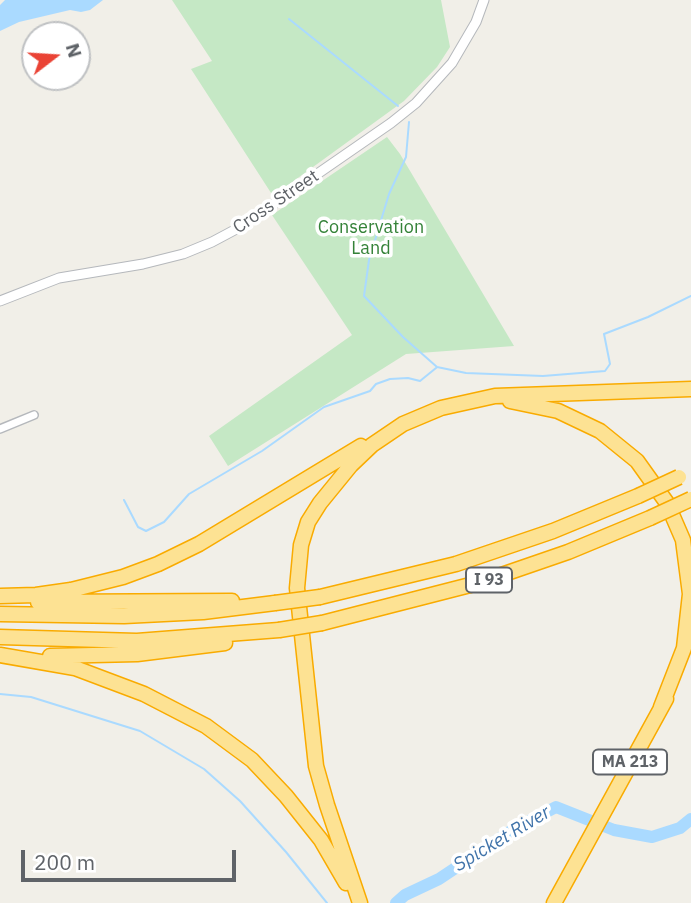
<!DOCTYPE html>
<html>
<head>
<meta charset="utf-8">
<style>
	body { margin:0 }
	#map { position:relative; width:691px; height:903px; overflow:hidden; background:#f1efe8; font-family:"IBM Plex Sans",sans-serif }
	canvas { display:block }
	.north { position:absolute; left:21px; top:21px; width:70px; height:70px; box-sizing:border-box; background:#fff; border:2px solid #bfc1c3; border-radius:50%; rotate:73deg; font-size:19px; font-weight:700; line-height:28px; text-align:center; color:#5f6368 }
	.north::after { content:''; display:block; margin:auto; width:24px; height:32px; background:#ea4335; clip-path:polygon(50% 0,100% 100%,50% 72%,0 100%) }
	.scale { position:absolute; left:21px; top:850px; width:215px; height:32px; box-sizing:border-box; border:4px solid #5f6368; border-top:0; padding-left:9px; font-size:21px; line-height:24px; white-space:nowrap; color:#5f6368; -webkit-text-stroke:5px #fff; paint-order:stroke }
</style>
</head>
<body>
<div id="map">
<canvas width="691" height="903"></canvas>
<div class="north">N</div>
<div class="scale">200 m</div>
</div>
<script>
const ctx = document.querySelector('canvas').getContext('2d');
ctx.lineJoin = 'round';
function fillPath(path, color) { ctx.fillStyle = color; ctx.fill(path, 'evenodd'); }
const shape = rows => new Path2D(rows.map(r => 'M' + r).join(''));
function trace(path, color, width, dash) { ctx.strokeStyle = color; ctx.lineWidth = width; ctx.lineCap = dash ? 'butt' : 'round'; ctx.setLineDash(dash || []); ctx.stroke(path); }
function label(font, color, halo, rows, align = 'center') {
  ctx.font = font + ' "IBM Plex Sans",sans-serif'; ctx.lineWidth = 7; ctx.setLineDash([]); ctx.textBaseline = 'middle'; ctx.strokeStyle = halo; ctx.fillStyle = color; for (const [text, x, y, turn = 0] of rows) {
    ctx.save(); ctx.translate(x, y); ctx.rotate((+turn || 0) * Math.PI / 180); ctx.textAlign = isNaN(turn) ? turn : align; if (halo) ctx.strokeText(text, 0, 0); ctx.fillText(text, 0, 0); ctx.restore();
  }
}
const green = shape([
	[172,0,441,0,450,47,437,67,404,101,273,196,191,69,212,61],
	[387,137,400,154,514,346,406,354,228,466,209,436,352,335,272,215]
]);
const water = shape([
	[5,0,103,0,90,10,81,12,70,10,19,22,0,31,0,5]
]);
const stream = shape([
	[289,19,398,106],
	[409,122,406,157,389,194,369,260,364,296,403,337,437,367,466,373,543,376,605,371,610,364,604,334,648,317,691,296],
	[124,500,138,527,146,531,164,522,189,494,262,451,324,407,370,391,376,384,390,379,408,378,420,381,436,368],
	[0,694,31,697,140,731,204,769,240,801,286,852,327,903]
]);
const river = shape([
	[396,903,405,895,439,879,514,829,556,807,614,830,652,837,680,828,691,819]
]);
const minor = shape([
	[0,429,34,415]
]);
const tertiary = shape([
	[0,301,59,278,143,264,183,254,212,242,242,226,391,123,416,103,452,63,476,22,484,0]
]);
const motorway = shape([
	[510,401,558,411,600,431,637,461,667,503,683,540,690,594,684,648,661,707],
	[0,596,36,595,71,590,123,577,158,564,199,544,361,446],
	[320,597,456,564,553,531,638,496],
	[38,602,232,601],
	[0,614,124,616,203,612,275,603],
	[322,623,478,583,568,552,650,518],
	[0,637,137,641,279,630],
	[0,655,75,668,144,694,206,726,252,760,286,796,321,840,346,883],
	[50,656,137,654,225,643],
	[360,903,327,805,316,766,297,588,301,545,308,522,320,503,351,465,372,445,403,424,441,408,495,396,691,389],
	[554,903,666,699]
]);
const motorwayBridge = shape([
	[638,496,679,477],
	[650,518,691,499],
	[275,603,320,597],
	[279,630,322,623]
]);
const shields = [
	[489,580,46],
	[630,762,74]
];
const shieldNames = [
	["I 93",489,580],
	["MA 213",630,762]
];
const streetNames = [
	["Cross Street",276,202,-34]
];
const parkNames = [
	["Conservation",371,228],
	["Land",371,249]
];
const waterNames = [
	["Spicket River",502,839,-31]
];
fillPath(green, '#c5e8c5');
fillPath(water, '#aadaff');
trace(stream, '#aadaff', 2);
trace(river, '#aadaff', 12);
trace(minor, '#b5b8bc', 10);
trace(tertiary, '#b5b8bc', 11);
trace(motorway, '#f9ab00', 17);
trace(minor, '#fff', 7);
trace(tertiary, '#fff', 9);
trace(motorway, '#fde293', 14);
trace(motorwayBridge, '#f9ab00', 17, []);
trace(motorwayBridge, '#fde293', 14);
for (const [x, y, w] of shields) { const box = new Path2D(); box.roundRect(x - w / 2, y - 12.5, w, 25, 5); ctx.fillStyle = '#fff'; ctx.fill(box); trace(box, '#5f6368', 2); }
label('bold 16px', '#5f6368', null, shieldNames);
label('18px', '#5f6368', '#fff', streetNames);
label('18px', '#348238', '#fff', parkNames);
label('italic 19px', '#4174aa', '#fff', waterNames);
</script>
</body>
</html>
